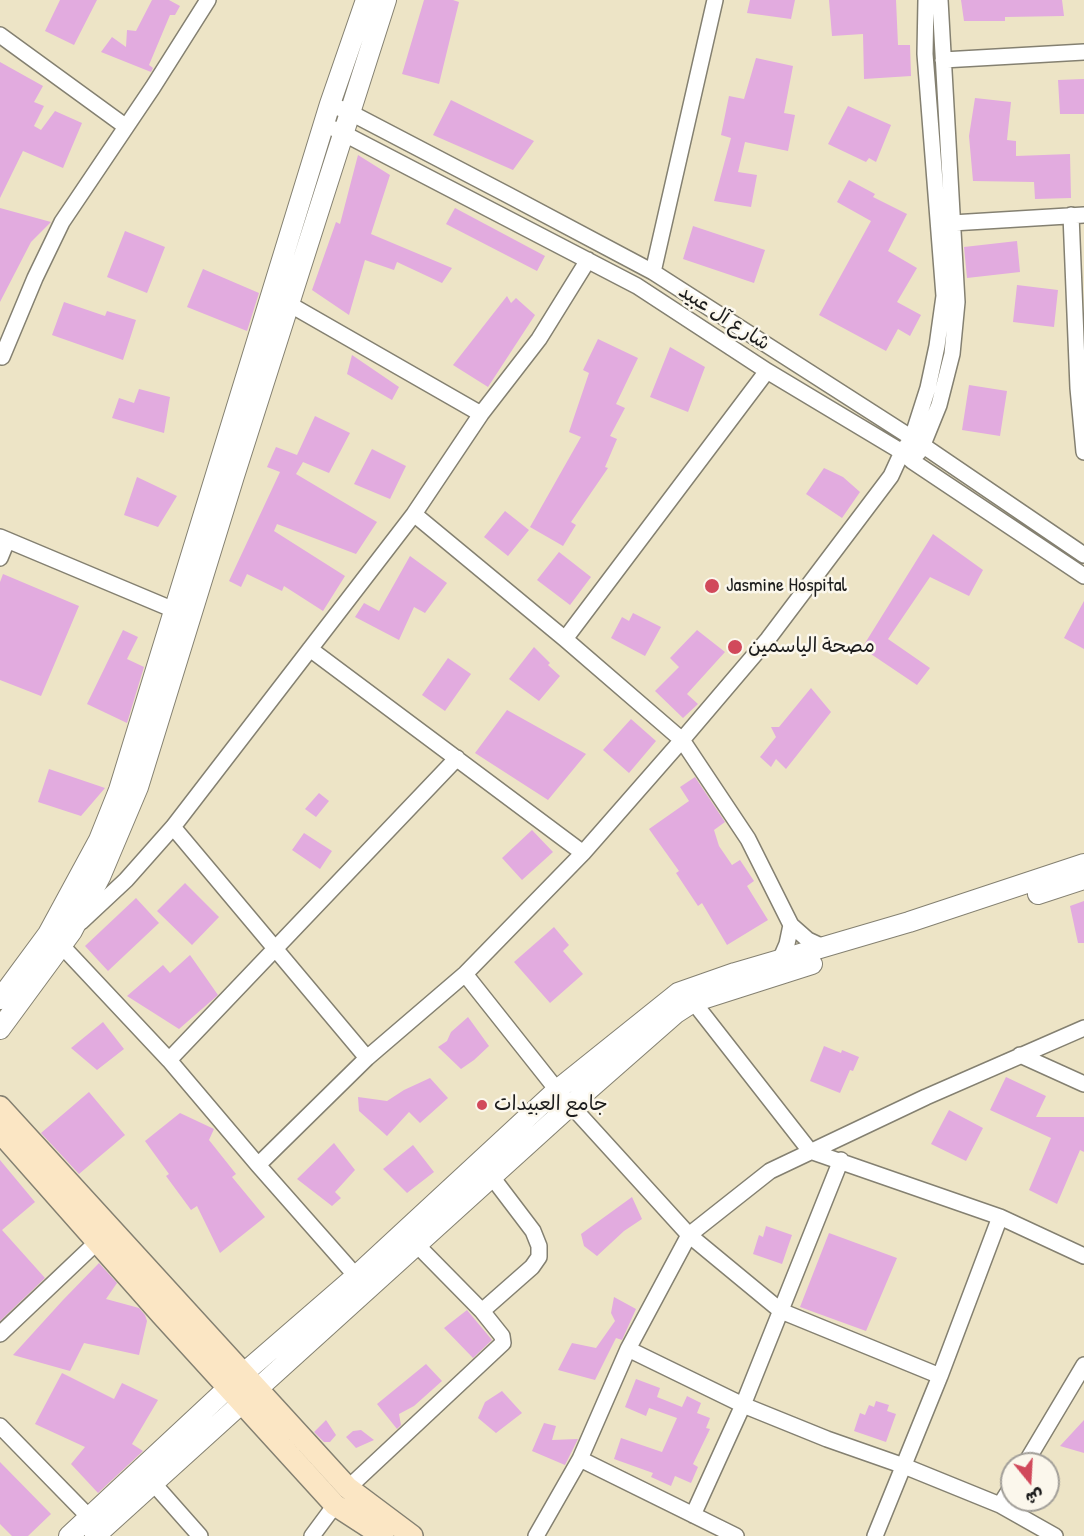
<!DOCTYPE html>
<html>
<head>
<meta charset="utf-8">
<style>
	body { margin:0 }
	#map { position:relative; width:1084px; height:1536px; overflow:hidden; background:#ede4c6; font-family:"Patrick Hand","Playpen Sans Arabic",sans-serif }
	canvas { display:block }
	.north { position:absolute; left:1000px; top:1452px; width:60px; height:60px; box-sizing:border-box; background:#fbf7ec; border:2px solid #a29f99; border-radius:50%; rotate:162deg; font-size:16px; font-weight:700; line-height:24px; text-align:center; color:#1c1c1c }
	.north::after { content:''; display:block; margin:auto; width:21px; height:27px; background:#d1495b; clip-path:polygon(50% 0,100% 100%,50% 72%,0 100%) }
</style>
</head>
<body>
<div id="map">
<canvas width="1084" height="1536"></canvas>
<div class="north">ش</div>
</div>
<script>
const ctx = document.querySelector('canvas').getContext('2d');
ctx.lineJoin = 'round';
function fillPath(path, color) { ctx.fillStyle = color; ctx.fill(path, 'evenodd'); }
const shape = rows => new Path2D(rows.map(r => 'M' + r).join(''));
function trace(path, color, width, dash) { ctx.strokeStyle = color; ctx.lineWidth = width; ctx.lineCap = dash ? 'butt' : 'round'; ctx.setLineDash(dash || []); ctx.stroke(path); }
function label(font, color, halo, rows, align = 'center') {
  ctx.font = font + ' "Patrick Hand","Playpen Sans Arabic",sans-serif'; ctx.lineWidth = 5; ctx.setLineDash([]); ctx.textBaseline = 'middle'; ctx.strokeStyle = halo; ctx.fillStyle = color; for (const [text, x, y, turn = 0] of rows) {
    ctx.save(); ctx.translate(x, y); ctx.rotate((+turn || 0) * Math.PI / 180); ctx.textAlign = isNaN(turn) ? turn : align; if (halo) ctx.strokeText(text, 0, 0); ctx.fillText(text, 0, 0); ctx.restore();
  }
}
const building = shape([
	[60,0,97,0,74,45,45,31],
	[152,0,169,0,180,6,175,15,170,15,149,65,153,68,151,72,101,52,112,37,126,47,127,30,136,31],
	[424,0,453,0,459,2,439,84,402,74],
	[750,0,795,0,791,19,747,13],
	[829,0,896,0,898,45,910,45,911,76,864,79,863,34,832,36],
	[961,0,1062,0,1064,16,1005,17,1005,21,964,21],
	[756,58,793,66,784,113,795,115,788,151,745,142,738,172,757,175,751,207,714,201,731,138,721,135,729,96,744,99],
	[0,62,43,86,34,102,44,106,34,126,41,130,55,111,82,123,63,168,23,151,0,198],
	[1084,79,1084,114,1060,114,1058,80],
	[975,98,1011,102,1007,140,1016,141,1016,156,1070,154,1071,198,1035,199,1034,182,973,181,969,136],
	[451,100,534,141,513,170,433,135],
	[848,106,891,125,876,162,869,158,866,162,828,144],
	[358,155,390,175,371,234,452,268,442,283,397,262,394,270,365,260,349,315,312,290,336,222,340,224],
	[849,180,875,194,873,197,907,214,888,251,917,268,897,302,921,315,910,336,898,329,886,351,819,315,871,221,837,202],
	[0,208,51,222,31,242,0,302],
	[455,208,545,256,537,271,446,224],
	[693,226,765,250,754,283,683,259],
	[125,231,165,247,147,293,107,277],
	[1017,241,1020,272,967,278,964,247],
	[203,269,259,293,247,331,187,307],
	[1017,285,1058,290,1054,327,1013,322],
	[507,296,511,303,516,298,535,315,488,387,453,365],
	[64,302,105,316,107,311,136,320,123,360,52,335],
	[598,339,638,358,616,404,625,408,610,436,617,439,605,467,608,468,571,522,576,525,563,546,530,527,581,437,569,432,589,373,583,370],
	[670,347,705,367,688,412,650,397],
	[352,355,399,387,392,400,347,374],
	[969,385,1007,391,1000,436,962,430],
	[139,389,170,397,164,433,112,418,119,398,134,403],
	[315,416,350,433,329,473,303,462,296,474,377,522,356,554,277,524,274,531,345,576,323,611,284,586,282,591,247,574,241,587,229,581,280,472,267,467,276,447,297,455],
	[372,449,406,466,390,499,354,484],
	[824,468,843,477,860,492,842,518,806,494],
	[137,477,177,496,158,527,124,515],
	[505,511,529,530,508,556,484,537],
	[933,534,983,570,969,596,930,577,888,639,930,668,917,685,862,648],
	[559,552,591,577,570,605,537,580],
	[410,556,447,583,425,613,414,607,399,640,355,617,364,603,379,611],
	[3,574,79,606,41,696,0,680,0,582],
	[1084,601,1084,649,1064,638],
	[633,613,661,627,645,656,611,638,622,617,629,621],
	[123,630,138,637,127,659,144,667,127,723,87,704],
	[697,630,725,652,687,694,698,704,683,718,655,691,679,667,670,658],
	[534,647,550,663,548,665,560,676,539,701,509,679],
	[448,658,471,674,445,711,422,695],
	[811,688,831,712,786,769,776,759,771,767,760,757,776,737,771,727,779,727],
	[507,710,586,754,548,800,475,753],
	[631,719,656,741,629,773,603,750],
	[49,769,105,788,81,816,38,802],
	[695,777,725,822,714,830,719,846,732,865,740,860,754,881,747,886,768,920,727,945,702,903,698,906,676,873,679,871,649,829,689,801,680,787],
	[319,793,329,801,316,817,305,809],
	[532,830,553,852,522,880,502,858],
	[304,833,332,851,320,869,292,850],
	[185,883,219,917,192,945,157,911],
	[136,898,159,923,108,971,85,946],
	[1084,901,1084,943,1078,943,1070,906],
	[554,927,569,945,563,951,583,974,550,1003,514,962],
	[190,955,218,995,179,1029,127,996,163,965,170,973],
	[468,1017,489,1046,474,1060,461,1069,438,1047,447,1041,451,1032],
	[103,1022,124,1049,97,1070,71,1048],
	[824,1046,841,1053,842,1050,859,1057,853,1071,850,1070,840,1093,810,1081],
	[1006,1077,1046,1096,1036,1117,1084,1117,1084,1152,1080,1150,1057,1204,1029,1190,1051,1138,990,1110],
	[430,1078,448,1098,420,1123,409,1112,387,1136,359,1111,358,1097,387,1101,404,1090],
	[89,1092,125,1135,79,1174,41,1133],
	[949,1110,983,1128,966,1161,931,1144],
	[180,1113,214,1129,209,1140,236,1174,232,1177,265,1217,220,1253,197,1206,191,1210,166,1176,169,1174,145,1141],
	[334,1143,355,1170,335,1192,341,1198,332,1206,297,1179],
	[413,1145,434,1172,407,1193,383,1169],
	[0,1160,35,1202,2,1230,45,1278,0,1321],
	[632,1197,642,1219,624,1231,597,1256,584,1246,581,1234],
	[766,1226,792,1235,782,1264,753,1254,759,1235,763,1237],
	[829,1233,897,1258,866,1331,800,1307],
	[99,1263,117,1283,106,1299,139,1308,145,1315,147,1321,139,1355,84,1343,70,1371,13,1355,63,1300],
	[614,1297,636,1309,622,1340,616,1338,595,1380,558,1370,572,1343,596,1348,615,1321,611,1313],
	[467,1310,492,1340,473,1358,444,1328],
	[426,1364,442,1381,414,1406,399,1414,401,1425,397,1429,377,1404],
	[62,1373,114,1399,122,1383,158,1400,132,1444,143,1451,98,1493,71,1464,85,1447,35,1424],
	[636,1379,660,1388,657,1397,682,1407,687,1396,701,1403,697,1413,710,1418,706,1428,710,1429,693,1464,698,1467,691,1483,675,1476,671,1486,651,1477,653,1473,614,1459,621,1438,662,1452,677,1418,649,1408,646,1416,625,1407],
	[502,1391,522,1413,496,1433,478,1418,485,1402],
	[876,1401,889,1405,887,1411,896,1414,886,1442,854,1431,860,1413,865,1415,869,1405,874,1407],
	[326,1420,336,1435,330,1442,324,1442,314,1432],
	[1084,1420,1084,1453,1060,1446],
	[544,1423,556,1426,552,1440,578,1439,565,1465,532,1451],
	[361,1430,374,1440,356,1448,346,1437,353,1431],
	[0,1462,51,1514,28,1536,12,1536,0,1524]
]);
const minor = shape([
	[0,35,125,126],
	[943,60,1084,52],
	[330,104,351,113,508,195,653,272,912,438,1084,555],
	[335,129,637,286,767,371,902,452,912,461,1084,576],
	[1071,215,1078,388,1084,452],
	[952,223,1084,215],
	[653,272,715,0],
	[289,304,481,414],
	[2,357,35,278,62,222,153,87,208,0],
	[918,453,922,447,939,405,952,354,957,302,940,0],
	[414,514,565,639,682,740,748,839,791,925,808,940,823,947],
	[0,537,174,610],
	[0,558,7,541],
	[565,639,767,371],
	[310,649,583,853],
	[173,827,367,1058],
	[81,922,126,880,173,827,414,514,481,414,539,339,588,260],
	[62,946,169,1060,258,1165,356,1276],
	[780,960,787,944,791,925],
	[465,974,557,1090,689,1235,781,1311,940,1376],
	[688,995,810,1151,1000,1217,1084,1256],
	[1020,1055,1084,1084],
	[169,1060,457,758],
	[258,1165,367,1058,465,974,583,853,682,740,768,639,891,476,902,452,912,438,928,388,937,346,944,296,925,54,926,0],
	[482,1311,532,1267,539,1257,539,1246,533,1231,492,1177],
	[0,1334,97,1242],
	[628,1349,743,1405,827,1439,904,1466,1000,1505,1055,1536],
	[0,1426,89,1517],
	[580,1459,736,1536],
	[1025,1464,1084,1365],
	[154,1484,200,1536],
	[348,1488,503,1343,502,1336,482,1311,417,1245],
	[1000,1505,1012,1486],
	[693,1515,743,1405,841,1160],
	[312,1536,335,1505],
	[536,1536,580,1459,628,1349,689,1235,770,1171,926,1097,1084,1028],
	[875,1536,940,1376,1000,1217]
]);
const tertiary = shape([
	[1038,894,1084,879],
	[0,999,48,934,99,840,119,790,330,104,366,0],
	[0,1029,72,931,100,877,138,787,234,476,386,0],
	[69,1536,244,1373,356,1276,557,1090,678,993,735,973,909,922,1084,864],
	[95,1536,571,1105,676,1013,693,1002,812,964]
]);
const secondary = shape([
	[0,1107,348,1488,412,1536],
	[0,1132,162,1315,335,1505,383,1536]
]);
const markers = [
	[712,586,8,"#d1495b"],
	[735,647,8,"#d1495b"],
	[482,1105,6,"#d1495b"]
];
const streetNames = [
	["شارع آل عبيد",724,318,33]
];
const poiNames = [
	["Jasmine Hospital",726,586],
	["مصحة الياسمين",748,647],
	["جامع العبيدات",494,1105]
];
fillPath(building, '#e2abdf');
trace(minor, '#848071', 18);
trace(tertiary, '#848071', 22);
trace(secondary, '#848071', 24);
trace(minor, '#fff', 15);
trace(tertiary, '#fff', 20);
trace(secondary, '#fbe6c4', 21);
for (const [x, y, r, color] of markers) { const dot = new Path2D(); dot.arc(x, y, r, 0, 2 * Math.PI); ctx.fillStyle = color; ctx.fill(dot); trace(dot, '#fbf7ec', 2); }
label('20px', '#1c1c1c', '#fbf7ec', streetNames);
label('20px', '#1c1c1c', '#fbf7ec', poiNames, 'left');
</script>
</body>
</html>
